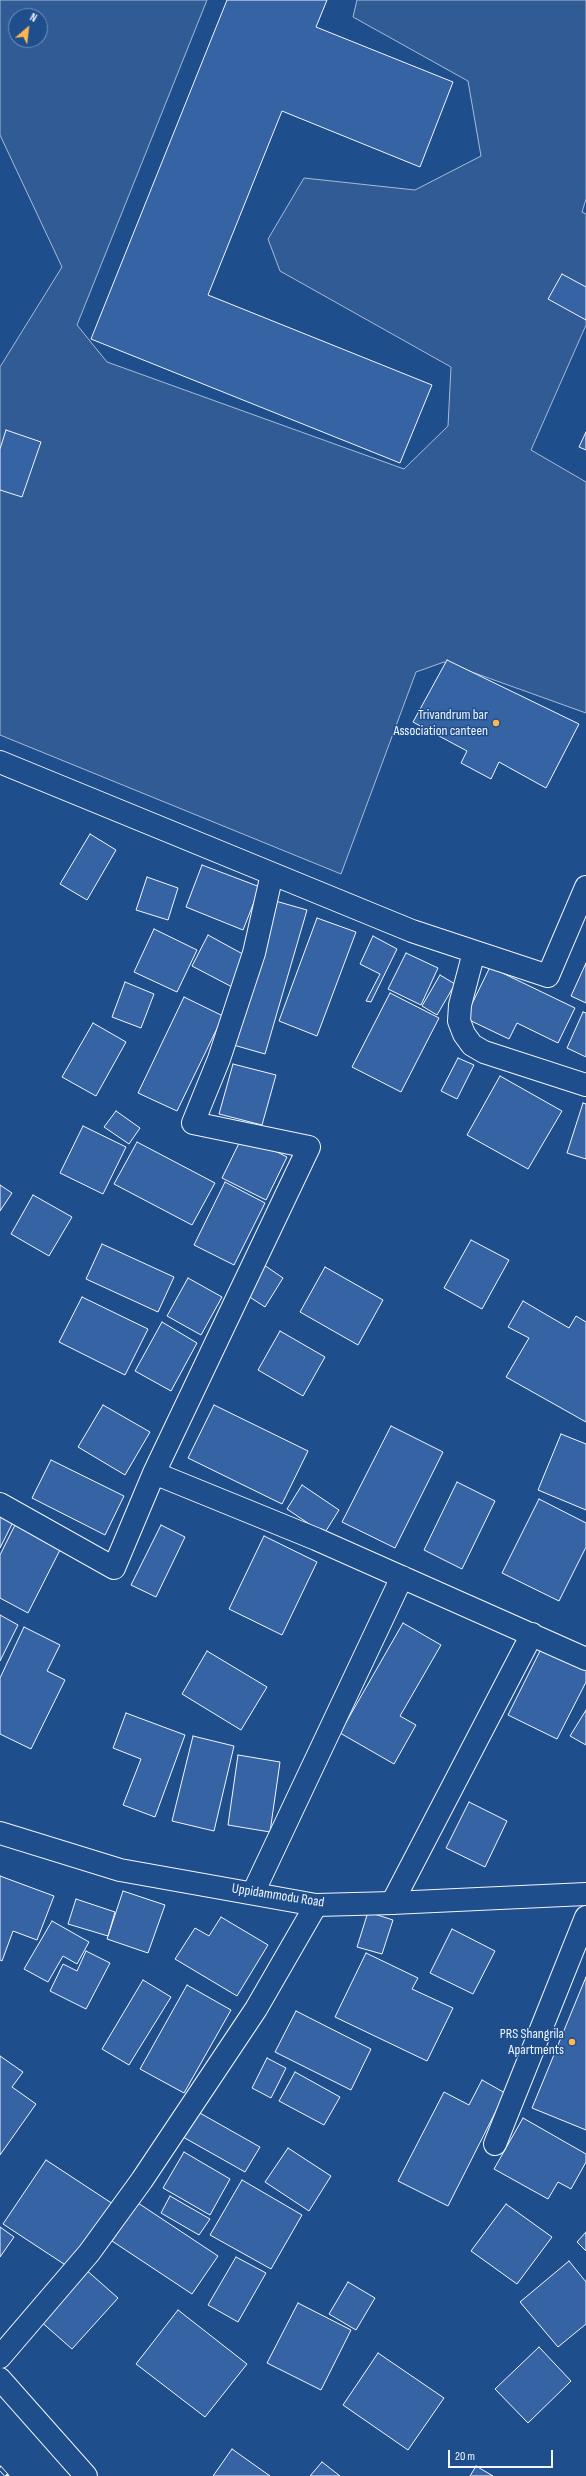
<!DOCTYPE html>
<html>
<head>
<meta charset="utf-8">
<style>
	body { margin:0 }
	#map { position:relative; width:586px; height:2476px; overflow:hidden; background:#1f4e8c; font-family:"Sofia Sans Condensed",sans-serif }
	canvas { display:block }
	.north { position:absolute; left:8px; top:8px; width:40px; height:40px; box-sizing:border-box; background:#1f4e8c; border:1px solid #7391ba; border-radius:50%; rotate:28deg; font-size:11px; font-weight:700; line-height:16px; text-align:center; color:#f2f6ff }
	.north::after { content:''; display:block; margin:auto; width:14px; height:18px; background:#ffb74d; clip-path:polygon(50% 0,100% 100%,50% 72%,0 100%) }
	.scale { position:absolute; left:448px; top:2450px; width:105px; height:18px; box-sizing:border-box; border:2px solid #f2f6ff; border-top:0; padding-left:5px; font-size:12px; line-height:14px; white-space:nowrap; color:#f2f6ff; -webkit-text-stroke:3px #1f4e8c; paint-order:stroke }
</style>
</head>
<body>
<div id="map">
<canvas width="586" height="2476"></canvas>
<div class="north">N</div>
<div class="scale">20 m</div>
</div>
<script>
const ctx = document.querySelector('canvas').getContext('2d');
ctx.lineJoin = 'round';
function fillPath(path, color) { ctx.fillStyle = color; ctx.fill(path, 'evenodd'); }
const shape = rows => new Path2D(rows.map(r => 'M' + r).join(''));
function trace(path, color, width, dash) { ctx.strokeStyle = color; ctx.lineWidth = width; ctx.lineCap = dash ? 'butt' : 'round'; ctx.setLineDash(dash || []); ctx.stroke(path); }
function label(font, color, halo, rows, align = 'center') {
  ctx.font = font + ' "Sofia Sans Condensed",sans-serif'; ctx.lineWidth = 3; ctx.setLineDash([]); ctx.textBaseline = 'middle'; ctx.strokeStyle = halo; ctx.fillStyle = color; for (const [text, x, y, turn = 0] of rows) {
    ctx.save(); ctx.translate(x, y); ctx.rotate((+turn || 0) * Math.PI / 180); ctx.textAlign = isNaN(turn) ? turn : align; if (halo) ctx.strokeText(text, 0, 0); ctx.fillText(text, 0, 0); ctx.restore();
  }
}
const built = shape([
	[0,0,207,0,77,325,107,362,404,469,448,426,451,367,280,271,268,239,304,178,415,190,481,156,468,81,353,17,357,0,586,0,586,199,582,212,586,214,586,325,531,450,586,482,586,713,444,662,416,672,341,874,0,735,0,367,62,267,0,135,0,0],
	[16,16,40,16,40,40,16,40,16,16]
]);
const building = shape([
	[227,0,327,0,316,27,453,82,420,167,282,111,208,295,432,385,400,463,91,339,227,0],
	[562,274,586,287,586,320,548,299,562,274],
	[6,430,41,442,22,497,0,490,0,449,6,430],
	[586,432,586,450,579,447,586,432],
	[447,660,579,724,546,788,499,762,491,779,461,763,467,751,413,722,447,660],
	[90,834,116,850,87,900,60,884,90,834],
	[202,865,260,887,243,930,186,907,202,865],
	[147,877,178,888,168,920,136,910,147,877],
	[272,900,307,910,265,1054,230,1044,272,900],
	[317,918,356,932,317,1036,279,1021,317,918],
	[154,929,197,950,177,992,134,972,154,929],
	[208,935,250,958,234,988,192,966,208,935],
	[373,936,397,949,371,1002,366,1001,380,974,360,964,373,936],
	[406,953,438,968,421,1005,388,989,406,953],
	[586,963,586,1003,571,996,586,963],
	[490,967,575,1008,558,1043,517,1023,509,1039,465,1018,490,967],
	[440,975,455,984,437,1015,422,1006,440,975],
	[125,982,154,994,141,1028,112,1017,125,982],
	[390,993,439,1018,401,1092,352,1067,390,993],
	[184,997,223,1016,177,1111,138,1093,184,997],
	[583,1012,586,1013,586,1057,567,1048,583,1012],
	[93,1023,126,1042,96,1096,62,1077,93,1023],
	[458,1058,474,1065,457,1099,441,1091,458,1058],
	[233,1064,276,1075,262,1125,219,1114,233,1064],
	[500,1076,562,1111,528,1169,467,1135,500,1076],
	[583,1103,586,1104,586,1159,567,1153,583,1103],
	[116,1111,140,1128,129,1144,104,1127,116,1111],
	[83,1126,126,1147,103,1194,60,1173,83,1126],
	[243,1135,287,1157,266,1200,222,1178,243,1135],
	[137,1142,215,1183,192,1225,114,1184,137,1142],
	[225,1182,265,1203,234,1265,194,1245,225,1182],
	[0,1185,12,1193,0,1211,0,1185],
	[33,1195,72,1217,49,1256,11,1234,33,1195],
	[471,1240,509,1260,482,1309,444,1288,471,1240],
	[102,1244,174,1277,158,1312,86,1279,102,1244],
	[264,1265,283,1278,265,1307,245,1294,264,1265],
	[325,1267,383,1300,358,1345,300,1312,325,1267],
	[188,1278,222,1297,201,1335,167,1316,188,1278],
	[82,1297,148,1329,125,1375,59,1342,82,1297],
	[523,1301,569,1328,576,1316,586,1322,586,1422,506,1377,529,1338,508,1327,523,1301],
	[162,1322,197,1343,171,1391,135,1371,162,1322],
	[280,1331,325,1357,303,1396,258,1370,280,1331],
	[103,1405,150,1432,125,1475,78,1447,103,1405],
	[214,1405,308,1451,282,1504,188,1458,214,1405],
	[391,1426,443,1452,395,1548,342,1522,391,1426],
	[561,1434,586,1444,586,1510,538,1490,561,1434],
	[51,1460,124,1496,105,1535,32,1498,51,1460],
	[457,1482,495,1501,462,1569,424,1550,457,1482],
	[302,1485,339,1510,324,1534,287,1509,302,1485],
	[539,1499,586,1523,586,1547,559,1601,502,1573,539,1499],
	[0,1503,18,1512,0,1548,0,1503],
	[21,1513,61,1548,28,1613,0,1598,0,1555,21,1513],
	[161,1525,185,1537,156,1597,131,1585,161,1525],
	[264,1536,317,1562,282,1635,229,1609,264,1536],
	[0,1615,18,1625,0,1661,0,1615],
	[403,1623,441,1645,400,1716,416,1725,394,1764,340,1733,403,1623],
	[24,1627,60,1645,47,1671,65,1680,31,1749,0,1734,0,1678,24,1627],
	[542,1647,586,1669,586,1682,557,1739,508,1715,542,1647],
	[207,1651,267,1687,241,1730,182,1694,207,1651],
	[586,1710,586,1745,570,1736,586,1710],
	[126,1713,185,1735,155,1817,123,1805,141,1759,113,1748,126,1713],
	[193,1736,234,1746,214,1831,172,1821,193,1736],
	[238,1755,280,1762,270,1832,228,1825,238,1755],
	[469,1802,507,1821,485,1867,446,1848,469,1802],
	[0,1876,54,1896,37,1940,13,1931,2,1961,0,1960,0,1876],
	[123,1891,165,1905,148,1953,107,1939,123,1891],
	[76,1899,115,1912,108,1936,68,1924,76,1899],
	[368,1912,393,1920,382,1954,357,1947,368,1912],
	[221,1917,268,1945,237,1996,175,1959,195,1928,209,1936,221,1917],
	[52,1921,89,1942,77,1964,63,1956,48,1982,24,1969,52,1921],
	[452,1929,495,1951,473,1994,430,1973,452,1929],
	[86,1951,110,1963,86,2009,50,1991,63,1964,77,1971,86,1951],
	[366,1953,418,1978,412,1989,453,2008,427,2061,335,2017,366,1953],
	[586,1977,586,2130,532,2108,586,1977],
	[143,1980,171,1997,129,2065,102,2049,143,1980],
	[187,1985,231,2010,184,2093,140,2069,187,1985],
	[296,2011,371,2049,351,2090,275,2052,296,2011],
	[0,2056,23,2072,12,2087,36,2104,0,2155,0,2056],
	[267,2058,286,2068,271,2098,252,2088,267,2058],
	[295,2072,340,2097,324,2125,279,2101,295,2072],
	[482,2080,505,2093,448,2206,398,2181,444,2092,469,2105,482,2080],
	[198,2112,260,2147,245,2172,183,2137,198,2112],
	[523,2118,586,2154,586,2162,571,2189,558,2182,548,2199,494,2169,523,2118],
	[288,2148,331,2176,309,2211,265,2182,288,2148],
	[184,2152,230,2179,210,2215,163,2188,184,2152],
	[46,2160,113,2204,70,2268,3,2224,46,2160],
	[242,2180,302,2215,271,2269,210,2235,242,2180],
	[170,2196,210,2219,199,2235,161,2213,170,2196],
	[138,2203,218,2256,192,2294,112,2241,138,2203],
	[506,2204,552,2237,517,2284,471,2251,506,2204],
	[0,2227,14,2237,0,2257,0,2227],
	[586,2232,586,2251,577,2242,586,2232],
	[236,2257,266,2273,238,2322,208,2305,236,2257],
	[569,2261,586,2282,586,2324,558,2347,520,2302,569,2261],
	[84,2268,118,2298,72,2349,38,2319,84,2268],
	[348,2282,375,2298,356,2330,329,2314,348,2282],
	[298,2303,351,2330,321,2390,267,2363,298,2303],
	[178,2310,247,2364,205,2417,136,2364,178,2310],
	[539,2347,571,2381,528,2423,495,2389,539,2347],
	[378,2353,444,2398,408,2450,343,2405,378,2353],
	[232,2449,270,2476,213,2476,232,2449],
	[322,2462,340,2476,310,2476,322,2462],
	[476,2466,493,2476,470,2476,476,2466]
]);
const street = shape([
	[0,762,412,931,548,976,586,887],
	[474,952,460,1005,459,1021,464,1034,472,1045,484,1052,586,1085],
	[154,1473,316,1539,586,1659],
	[0,1504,114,1568,154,1473,309,1147,193,1123,219,1059,254,953,272,874],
	[253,1893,402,1577],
	[392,1903,532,1634],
	[495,2144,586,1917],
	[0,2357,89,2253,142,2180,256,2009,316,1905]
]);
const secondary = shape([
	[0,1833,120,1870,316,1905,392,1903,586,1894],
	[0,2379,86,2476]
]);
const rail = shape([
	[0,2468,7,2476]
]);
const markers = [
	[496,723,4,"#ffb74d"],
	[572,2042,4,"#ffb74d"]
];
const poiNames = [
	["Trivandrum bar",488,715],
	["Association canteen",488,731],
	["PRS Shangrila",564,2034],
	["Apartments",564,2050]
];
const streetNames = [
	["Uppidammodu Road",278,1896,9]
];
fillPath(built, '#305b95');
trace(built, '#a8bbd7', 1);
fillPath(building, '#3563a3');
trace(building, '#f2f6ff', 1);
trace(street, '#f2f6ff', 24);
trace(secondary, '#f2f6ff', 24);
trace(street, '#1f4e8c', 22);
trace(secondary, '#1f4e8c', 22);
trace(rail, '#f2f6ff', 4.5);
trace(rail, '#1f4e8c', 3, [9]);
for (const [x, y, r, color] of markers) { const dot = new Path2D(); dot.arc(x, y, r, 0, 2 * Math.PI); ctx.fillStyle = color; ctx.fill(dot); trace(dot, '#1f4e8c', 1.5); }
label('14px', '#f2f6ff', '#1f4e8c', poiNames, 'right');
label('14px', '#f2f6ff', '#1f4e8c', streetNames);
</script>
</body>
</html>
